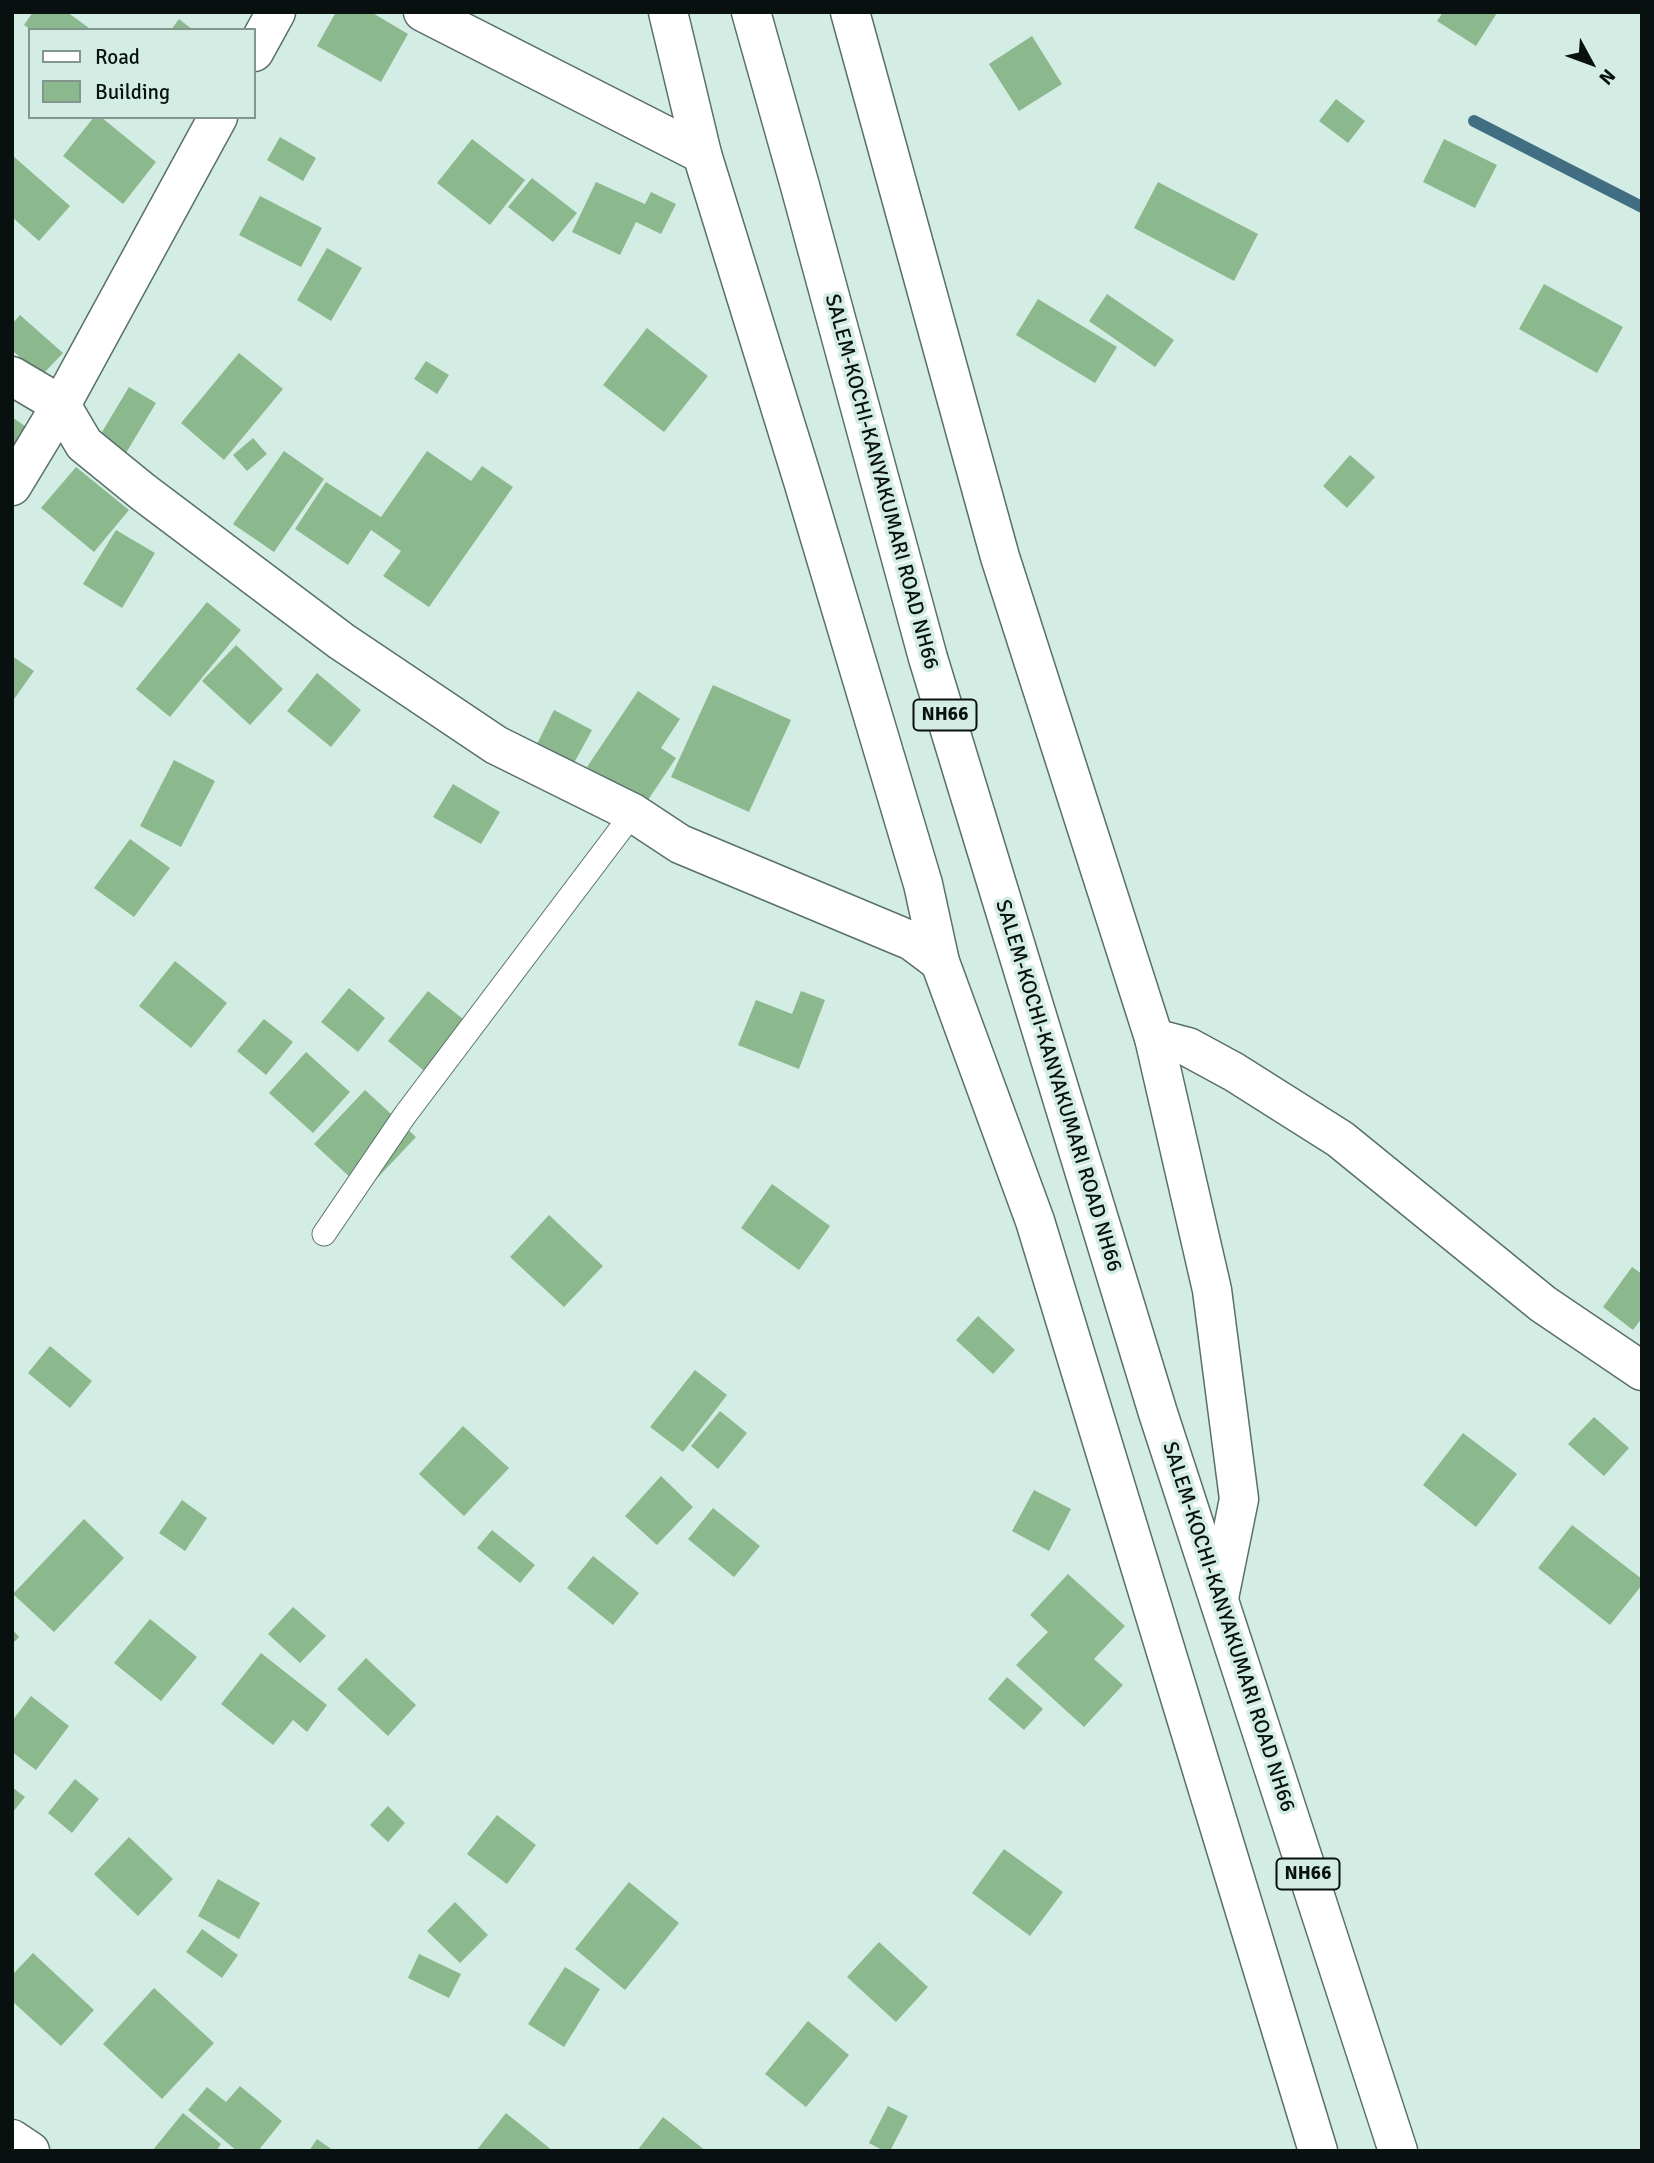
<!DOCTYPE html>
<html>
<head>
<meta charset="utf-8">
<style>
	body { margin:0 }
	#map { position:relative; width:1654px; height:2163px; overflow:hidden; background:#d3ede4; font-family:Signika,sans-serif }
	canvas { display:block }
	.frame { position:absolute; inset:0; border:14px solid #08110f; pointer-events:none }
	.legend { position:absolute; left:28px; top:28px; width:228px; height:91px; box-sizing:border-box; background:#d3ede4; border:2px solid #82958f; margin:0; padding:9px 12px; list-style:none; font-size:21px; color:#08110f }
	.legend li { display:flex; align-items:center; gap:14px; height:35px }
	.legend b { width:35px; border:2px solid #82958f }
	.north { position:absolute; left:1556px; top:28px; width:70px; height:70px; -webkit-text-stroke:5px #d3ede4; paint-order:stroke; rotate:131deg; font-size:19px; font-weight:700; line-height:28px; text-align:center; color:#08110f }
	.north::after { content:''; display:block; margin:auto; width:24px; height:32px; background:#08110f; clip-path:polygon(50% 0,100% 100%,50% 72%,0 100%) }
</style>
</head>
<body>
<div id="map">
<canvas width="1654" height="2163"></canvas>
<div class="frame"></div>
<ul class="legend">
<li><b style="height:9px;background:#fff"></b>Road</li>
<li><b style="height:19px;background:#8cb88d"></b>Building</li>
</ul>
<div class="north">N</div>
</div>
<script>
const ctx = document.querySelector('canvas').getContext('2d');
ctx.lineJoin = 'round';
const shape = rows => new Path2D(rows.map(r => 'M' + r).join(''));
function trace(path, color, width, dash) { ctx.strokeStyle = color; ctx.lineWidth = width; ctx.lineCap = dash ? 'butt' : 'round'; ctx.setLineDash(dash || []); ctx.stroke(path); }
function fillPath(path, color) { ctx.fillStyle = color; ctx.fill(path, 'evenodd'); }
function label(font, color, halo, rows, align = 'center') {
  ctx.font = font + ' Signika,sans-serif'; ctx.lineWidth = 7; ctx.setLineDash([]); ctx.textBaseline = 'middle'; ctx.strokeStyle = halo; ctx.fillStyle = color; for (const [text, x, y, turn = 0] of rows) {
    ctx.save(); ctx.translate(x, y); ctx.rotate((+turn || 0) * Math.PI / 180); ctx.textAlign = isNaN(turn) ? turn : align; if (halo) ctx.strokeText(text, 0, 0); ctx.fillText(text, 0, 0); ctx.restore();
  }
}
const stream = shape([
	[1474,121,1642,207]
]);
const building = shape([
	[33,12,67,12,89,28,87,30,31,30,24,25],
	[336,12,371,12,408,34,381,82,317,46],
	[1443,12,1495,12,1497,13,1476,46,1437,21],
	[179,19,193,30,171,30],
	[1032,36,1062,84,1019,111,989,64],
	[1336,99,1365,121,1348,143,1319,121],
	[94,117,101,117,156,162,123,204,63,156],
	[280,137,316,158,303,181,267,160],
	[472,139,525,180,490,225,437,183],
	[1444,139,1497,165,1475,208,1423,182],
	[12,155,70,206,39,241,12,217],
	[532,178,577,213,553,242,508,207],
	[596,182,645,204,651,192,676,204,661,234,636,222,620,255,572,232],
	[1158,182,1258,234,1234,281,1134,228],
	[260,196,322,228,301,267,239,235],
	[327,248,362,268,331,321,297,300],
	[1544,284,1623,327,1597,373,1519,329],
	[1107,294,1174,340,1155,367,1089,321],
	[1038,299,1117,347,1095,383,1016,335],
	[20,315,63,353,41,376,12,350,12,324],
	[647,328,708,376,664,432,603,385],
	[239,353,283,389,224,460,181,423],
	[426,361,449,375,437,394,414,379],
	[129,387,156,403,126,453,99,437],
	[12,417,32,431,12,459],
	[253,438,267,454,247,471,233,455],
	[284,451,324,479,274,552,233,524],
	[427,451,471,481,482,466,513,487,429,607,383,576,401,551,371,530,348,565,295,529,326,482,381,517],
	[1350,455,1375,477,1347,508,1323,486],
	[76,467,129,510,94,552,41,508],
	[116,530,155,553,122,608,83,584],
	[207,602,241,630,170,717,136,689],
	[236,645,283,689,250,725,202,681],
	[12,656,34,671,12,702],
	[317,673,361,710,331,747,287,711],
	[713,685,791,720,749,812,671,777],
	[638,691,680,719,661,748,676,758,644,806,587,767],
	[554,710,592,730,574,763,537,744],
	[174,760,215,781,181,847,140,826],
	[453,784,500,812,481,844,433,817],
	[130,839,170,868,134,917,94,888],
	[175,961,227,1003,191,1048,139,1006],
	[349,988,385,1018,358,1052,321,1022],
	[428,991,468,1023,428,1074,388,1041],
	[801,991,825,1000,799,1069,738,1045,756,1000,792,1014],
	[264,1019,293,1042,266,1075,237,1051],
	[306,1052,350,1092,313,1133,269,1093],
	[365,1090,416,1137,365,1191,314,1144],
	[772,1184,830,1226,799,1270,741,1228],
	[549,1215,603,1266,564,1307,510,1257],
	[1632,1267,1642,1274,1642,1318,1633,1330,1603,1307],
	[978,1316,1015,1350,993,1374,956,1340],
	[50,1346,92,1381,70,1408,28,1373],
	[695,1370,727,1395,683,1452,650,1427],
	[720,1411,747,1433,718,1469,691,1446],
	[1594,1417,1629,1448,1604,1476,1568,1444],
	[463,1426,509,1468,464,1516,419,1474],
	[1463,1433,1517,1474,1476,1527,1423,1485],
	[661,1476,693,1507,657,1545,625,1516],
	[1034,1490,1071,1509,1049,1551,1012,1531],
	[182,1500,207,1518,185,1551,159,1533],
	[713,1508,760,1546,734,1577,688,1539],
	[84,1519,124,1558,54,1632,13,1594],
	[1572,1525,1642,1579,1642,1585,1610,1625,1538,1568],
	[492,1530,535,1565,520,1583,477,1548],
	[593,1556,639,1593,613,1625,567,1588],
	[1068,1574,1125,1626,1094,1659,1123,1685,1084,1727,1016,1665,1048,1632,1030,1615],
	[293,1607,326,1636,300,1663,268,1634],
	[150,1619,197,1657,161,1701,114,1663],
	[12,1629,19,1637,12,1644],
	[261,1653,327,1705,307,1732,293,1720,273,1745,221,1704],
	[366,1658,416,1705,388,1736,337,1689],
	[1007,1677,1043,1709,1024,1730,988,1699],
	[31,1696,69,1726,36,1770,12,1752,12,1721],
	[75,1779,99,1799,72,1833,48,1813],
	[12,1787,25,1797,12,1813],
	[388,1806,405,1823,388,1842,370,1825],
	[497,1815,536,1845,507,1884,467,1854],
	[129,1837,173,1879,138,1916,94,1874],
	[1004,1849,1063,1892,1030,1936,972,1893],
	[218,1879,260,1903,239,1939,198,1916],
	[629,1882,679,1923,625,1990,575,1949],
	[455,1902,488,1935,460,1963,427,1931],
	[202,1929,238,1955,222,1978,186,1952],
	[879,1942,928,1987,896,2022,847,1977],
	[33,1953,94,2010,61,2046,12,2001,12,1975],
	[419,1954,461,1974,449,1998,408,1978],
	[565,1967,600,1989,564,2047,528,2024],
	[154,1988,214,2043,162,2099,103,2044],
	[808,2021,849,2055,806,2107,765,2074],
	[240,2086,282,2121,258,2151,237,2151,188,2110,207,2087,226,2102],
	[888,2106,908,2116,890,2151,884,2151,869,2143],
	[183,2113,221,2144,216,2151,152,2151],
	[506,2113,553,2151,476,2151],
	[663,2117,706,2151,637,2151],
	[317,2139,334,2151,309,2151]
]);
const service = shape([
	[324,1234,405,1115,633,813]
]);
const minor = shape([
	[423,12,702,154],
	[12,376,61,405,84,444,143,492,341,641,496,745,633,813,680,844,912,941,940,962],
	[1154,1038,1188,1047,1234,1072,1340,1139,1543,1304,1642,1371],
	[12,2139,30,2151]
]);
const tertiary = shape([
	[668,12,702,154,803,481,923,884,940,962,1035,1221,1318,2151],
	[850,12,1000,557,1154,1038,1212,1290,1239,1499,1219,1598],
	[254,52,276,12],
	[12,486,61,405,218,117]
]);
const trunk = shape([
	[751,12,800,186,928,658,1158,1413,1398,2151]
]);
const shields = [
	[945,715,63],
	[1308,1874,63]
];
const shieldNames = [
	["NH66",945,715],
	["NH66",1308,1874]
];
const streetNames = [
	["SALEM-KOCHI-KANYAKUMARI ROAD NH66",881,482,75],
	["SALEM-KOCHI-KANYAKUMARI ROAD NH66",1058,1086,73],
	["SALEM-KOCHI-KANYAKUMARI ROAD NH66",1228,1627,72]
];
trace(stream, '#416e82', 12);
fillPath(building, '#8cb88d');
trace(service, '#597069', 25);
trace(minor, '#597069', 41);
trace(tertiary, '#597069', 41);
trace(trunk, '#597069', 41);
trace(service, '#fff', 23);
trace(minor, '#fff', 38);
trace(tertiary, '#fff', 38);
trace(trunk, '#fff', 38);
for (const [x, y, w] of shields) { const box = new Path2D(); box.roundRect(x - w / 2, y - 15.5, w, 31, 5); ctx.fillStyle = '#d3ede4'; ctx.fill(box); trace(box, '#08110f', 2); }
label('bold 19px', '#08110f', null, shieldNames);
label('21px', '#08110f', '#d3ede4', streetNames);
</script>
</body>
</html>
